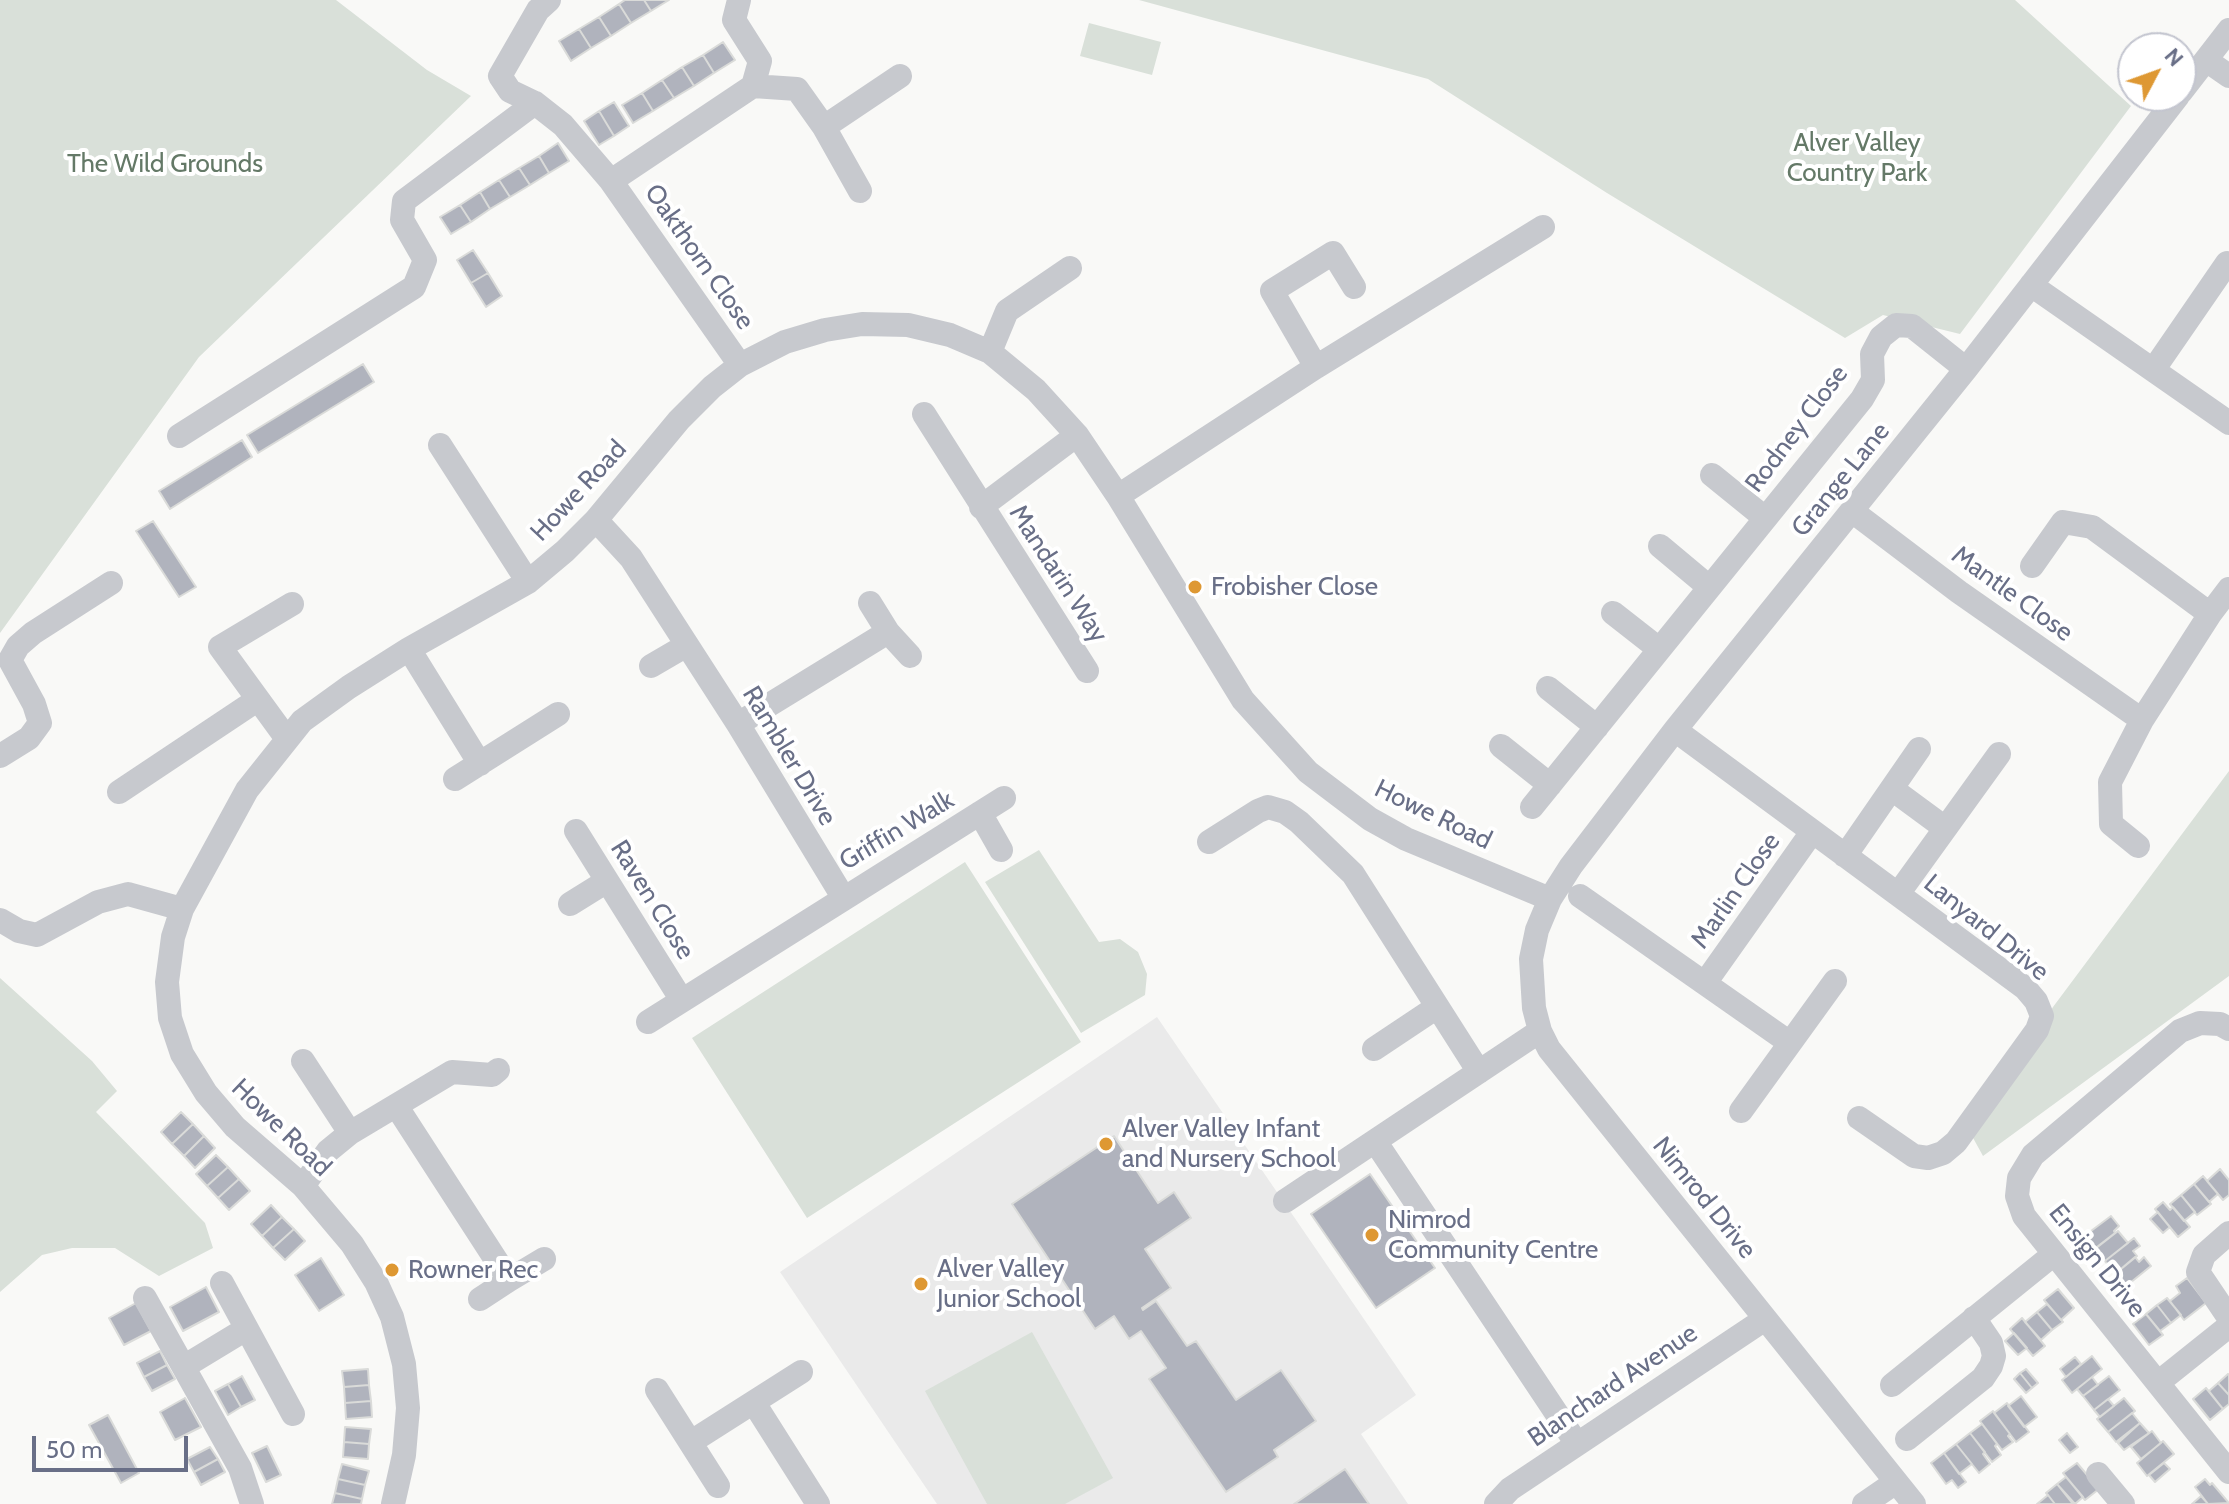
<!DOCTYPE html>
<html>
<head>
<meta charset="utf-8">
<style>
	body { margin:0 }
	#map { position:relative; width:2229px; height:1504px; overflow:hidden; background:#f9f9f7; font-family:Cabin,sans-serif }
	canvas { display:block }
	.north { position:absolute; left:2117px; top:32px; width:80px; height:80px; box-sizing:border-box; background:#fff; border:2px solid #c3c5cf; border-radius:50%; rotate:49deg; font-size:22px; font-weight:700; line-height:32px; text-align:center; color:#696f87 }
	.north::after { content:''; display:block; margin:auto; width:28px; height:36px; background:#de9833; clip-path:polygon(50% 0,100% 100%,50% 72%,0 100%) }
	.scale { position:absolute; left:32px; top:1436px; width:156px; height:36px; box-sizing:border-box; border:4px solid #696f87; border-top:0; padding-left:10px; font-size:24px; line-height:28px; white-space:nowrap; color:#696f87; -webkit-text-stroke:6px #fff; paint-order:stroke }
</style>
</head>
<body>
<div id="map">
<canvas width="2229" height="1504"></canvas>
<div class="north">N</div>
<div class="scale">50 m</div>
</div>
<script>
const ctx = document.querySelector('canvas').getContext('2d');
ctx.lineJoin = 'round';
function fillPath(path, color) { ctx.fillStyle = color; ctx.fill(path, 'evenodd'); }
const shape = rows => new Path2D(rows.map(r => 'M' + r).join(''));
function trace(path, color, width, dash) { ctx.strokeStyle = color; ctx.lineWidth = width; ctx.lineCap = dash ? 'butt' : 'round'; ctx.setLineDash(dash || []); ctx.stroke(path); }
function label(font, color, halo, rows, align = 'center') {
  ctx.font = font + ' Cabin,sans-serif'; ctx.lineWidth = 8; ctx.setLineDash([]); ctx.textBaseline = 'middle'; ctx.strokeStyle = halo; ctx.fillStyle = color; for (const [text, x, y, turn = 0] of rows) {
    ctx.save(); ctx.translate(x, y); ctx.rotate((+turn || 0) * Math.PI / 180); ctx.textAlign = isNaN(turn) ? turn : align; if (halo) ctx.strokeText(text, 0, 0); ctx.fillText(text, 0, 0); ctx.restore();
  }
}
const built = shape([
	[1157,1017,1416,1395,1361,1434,1408,1504,937,1504,780,1272]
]);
const green = shape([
	[0,0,336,0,427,70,471,96,199,357,0,633],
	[1139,0,2015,0,2131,106,1960,334,1883,315,1845,338,1607,193,1428,79],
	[1089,23,1161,42,1152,75,1080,56],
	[2229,771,2229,976,1983,1156,1972,1136,2053,1007],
	[1039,850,1099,942,1120,939,1138,952,1147,974,1145,995,1081,1033,985,882],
	[965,862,1081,1042,807,1218,692,1038],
	[0,978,92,1061,117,1091,96,1112,205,1223,213,1248,159,1276,115,1248,72,1248,42,1255,0,1292],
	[1032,1332,1113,1478,1065,1504,987,1504,925,1391]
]);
const building = shape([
	[625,0,644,0,651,11,631,23,619,4,625,0],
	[644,0,669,0,651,11,644,0],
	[619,4,631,23,611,36,599,17,619,4],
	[599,17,611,36,591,48,579,29,599,17],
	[579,29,591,48,571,61,559,41,579,29],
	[723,42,735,60,714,73,703,55,723,42],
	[703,55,714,73,694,86,682,67,703,55],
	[682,67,694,86,674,98,662,80,682,67],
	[662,80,674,98,653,111,642,93,662,80],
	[642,93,653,111,633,123,622,105,642,93],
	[614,102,629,126,614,136,599,111,614,102],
	[599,111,614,136,599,145,584,121,599,111],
	[558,143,569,161,549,173,539,156,558,143],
	[539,156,549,173,530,185,519,168,539,156],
	[519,168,530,185,510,197,499,180,519,168],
	[499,180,510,197,490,209,480,192,499,180],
	[480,192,490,209,471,222,460,205,480,192],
	[460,205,471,222,451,234,440,217,460,205],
	[473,250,488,273,471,283,457,260,473,250],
	[488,273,502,296,486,307,471,283,488,273],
	[363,364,374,382,258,453,247,435,363,364],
	[242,440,252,457,170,509,159,491,242,440],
	[153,521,196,587,179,597,136,531,153,521],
	[181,1112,193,1124,172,1144,161,1132,181,1112],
	[193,1124,204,1136,184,1156,172,1144,193,1124],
	[204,1136,215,1148,195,1168,184,1156,204,1136],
	[1114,1136,1158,1203,1174,1192,1191,1218,1145,1249,1171,1288,1142,1308,1143,1310,1156,1301,1187,1346,1196,1341,1236,1400,1281,1370,1316,1421,1274,1450,1278,1457,1226,1492,1149,1379,1166,1368,1141,1331,1129,1339,1114,1316,1095,1329,1012,1204,1114,1136],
	[216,1155,228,1167,207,1186,196,1174,216,1155],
	[228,1167,239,1179,218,1198,207,1186,228,1167],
	[2220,1169,2229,1180,2229,1195,2223,1200,2207,1181,2220,1169],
	[1370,1174,1435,1268,1376,1308,1311,1214,1370,1174],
	[2203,1176,2218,1194,2209,1202,2194,1184,2203,1176],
	[239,1179,250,1191,229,1210,218,1198,239,1179],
	[2194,1184,2211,1204,2197,1215,2181,1195,2194,1184],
	[2181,1195,2195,1212,2184,1221,2170,1204,2181,1195],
	[2163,1202,2170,1210,2173,1207,2190,1227,2178,1237,2155,1209,2163,1202],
	[271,1205,282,1217,262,1236,251,1224,271,1205],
	[2158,1212,2170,1227,2163,1233,2150,1219,2158,1212],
	[2111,1216,2119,1226,2114,1231,2115,1233,2093,1250,2083,1237,2111,1216],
	[282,1217,294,1229,273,1248,262,1236,282,1217],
	[294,1229,305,1241,285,1260,273,1248,294,1229],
	[2118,1231,2128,1243,2105,1261,2095,1249,2118,1231],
	[2134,1238,2140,1246,2133,1251,2137,1256,2115,1274,2105,1261,2134,1238],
	[2135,1257,2139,1262,2144,1257,2151,1266,2125,1287,2115,1274,2135,1257],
	[321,1258,344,1295,319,1311,295,1275,321,1258],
	[2187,1278,2206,1303,2184,1320,2170,1301,2180,1293,2176,1286,2187,1278],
	[206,1287,219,1312,183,1331,170,1307,206,1287],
	[2058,1289,2074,1308,2061,1320,2044,1300,2058,1289],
	[2167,1298,2181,1315,2171,1323,2157,1305,2167,1298],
	[136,1303,151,1331,124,1345,109,1318,136,1303],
	[2047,1304,2063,1322,2052,1330,2037,1312,2047,1304],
	[2157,1305,2171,1323,2160,1331,2146,1314,2157,1305],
	[2037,1312,2052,1330,2041,1340,2025,1322,2037,1312],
	[2146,1314,2163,1335,2149,1345,2133,1324,2146,1314],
	[2022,1318,2045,1346,2033,1356,2010,1329,2022,1318],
	[2014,1333,2027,1348,2018,1355,2005,1341,2014,1333],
	[160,1351,167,1365,144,1377,137,1363,160,1351],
	[2092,1356,2102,1369,2072,1393,2062,1380,2092,1356],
	[2075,1357,2081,1364,2066,1377,2060,1369,2075,1357],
	[167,1365,175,1379,152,1391,144,1377,167,1365],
	[368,1369,369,1385,344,1387,342,1371,368,1369],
	[2026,1369,2038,1383,2032,1388,2020,1373,2026,1369],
	[2020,1373,2032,1388,2026,1393,2014,1379,2020,1373],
	[2228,1374,2229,1375,2229,1395,2218,1383,2228,1374],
	[242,1376,255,1400,241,1407,228,1384,242,1376],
	[2109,1376,2120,1390,2094,1410,2083,1396,2109,1376],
	[2092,1377,2098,1385,2083,1396,2077,1389,2092,1377],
	[2218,1383,2229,1395,2229,1404,2223,1409,2209,1391,2218,1383],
	[228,1384,241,1407,228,1415,215,1391,228,1384],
	[369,1385,371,1401,345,1403,344,1387,369,1385],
	[2206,1388,2223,1409,2210,1420,2193,1399,2206,1388],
	[2021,1396,2037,1417,2024,1427,2008,1406,2021,1396],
	[185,1398,201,1427,175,1440,160,1412,185,1398],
	[2124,1398,2135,1411,2108,1432,2097,1419,2124,1398],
	[2108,1399,2114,1406,2100,1417,2094,1410,2108,1399],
	[371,1401,372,1417,346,1419,345,1403,371,1401],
	[2007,1403,2029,1432,2016,1442,1994,1413,2007,1403],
	[1993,1411,2010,1434,2008,1436,2013,1442,2002,1450,1980,1421,1993,1411],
	[2132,1413,2140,1423,2116,1442,2108,1432,2132,1413],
	[108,1415,139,1473,121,1483,89,1425,108,1415],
	[2140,1423,2149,1433,2124,1450,2118,1443,2140,1423],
	[1982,1424,1997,1444,1995,1446,2001,1455,1992,1462,1970,1433,1982,1424],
	[345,1427,371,1429,369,1444,344,1442,345,1427],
	[2152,1431,2161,1443,2141,1459,2131,1447,2152,1431],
	[1970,1433,1985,1452,1983,1454,1990,1464,1979,1473,1956,1444,1970,1433],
	[2067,1433,2078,1447,2070,1453,2059,1440,2067,1433],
	[2163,1441,2174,1454,2147,1476,2137,1463,2163,1441],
	[344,1442,369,1444,368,1459,343,1457,344,1442],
	[1956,1444,1972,1464,1959,1474,1944,1453,1956,1444],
	[267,1446,281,1475,266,1482,252,1453,267,1446],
	[210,1447,218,1459,194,1472,187,1459,210,1447],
	[1944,1453,1966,1482,1958,1488,1952,1480,1946,1484,1931,1463,1944,1453],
	[218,1459,225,1472,201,1485,194,1472,218,1459],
	[2077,1463,2099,1489,2085,1500,2063,1473,2077,1463],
	[2164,1463,2170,1469,2155,1482,2149,1475,2164,1463],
	[342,1464,369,1471,365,1485,338,1479,342,1464],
	[1345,1469,1369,1504,1294,1504,1345,1469],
	[2066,1477,2083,1497,2075,1504,2057,1484,2066,1477],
	[338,1479,365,1485,362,1499,335,1493,338,1479],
	[2205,1479,2210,1485,2212,1483,2229,1503,2208,1504,2195,1487,2205,1479],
	[2057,1484,2073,1504,2055,1504,2048,1495,2046,1493,2057,1484],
	[335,1493,362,1499,361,1504,332,1504,335,1493],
	[2048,1495,2055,1504,2037,1504,2048,1495],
	[2201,1496,2208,1504,2192,1504,2201,1496]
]);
const street = shape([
	[549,0,538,10,500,76,510,91,535,103,563,125,611,181,740,365],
	[2206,60,2229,76],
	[753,86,797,89,824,127,860,191],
	[2181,92,2229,30],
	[824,127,900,76],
	[611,181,753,86,760,61,734,20,739,0],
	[2031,285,2229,423],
	[990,352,1007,311,1070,268],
	[1316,367,1543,227],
	[2154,369,2227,263],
	[924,414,1087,671],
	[179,436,414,287,425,260,402,220,404,201,535,103],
	[440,445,528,582],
	[1712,475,1765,518],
	[1118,496,1316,367,1272,291,1333,253,1354,287],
	[981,507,1077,435],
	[1852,511,1959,592,2142,720,2210,614,2229,589],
	[596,520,631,558,738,724,843,897],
	[1660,546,1709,587],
	[2032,566,2063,522,2092,527,2210,614],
	[870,603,888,632,910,656],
	[1613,613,1659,649],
	[409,649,480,764],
	[651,666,687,645],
	[1548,688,1597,727],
	[738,724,888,632],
	[1675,730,2025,988,2036,1001,2042,1016,2037,1030,1956,1142,1943,1153,1928,1158,1914,1156,1859,1118],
	[287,739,220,647,292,604],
	[1501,746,1550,785],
	[0,756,29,738,40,723,34,704,10,660,18,646,33,633,111,583],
	[455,779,558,714],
	[1892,789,1945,828],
	[119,792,257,700],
	[1532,807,1862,399,1873,380,1872,354,1881,337,1896,325,1912,326,1966,369],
	[980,813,1001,850],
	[576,831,681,999],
	[1209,842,1258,811,1268,807,1285,812,1299,822,1353,874,1479,1072],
	[2138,846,2111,824,2110,782,2142,720],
	[1845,856,1919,749],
	[1898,894,1999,754],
	[1580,896,1790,1043],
	[570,904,607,881],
	[0,920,19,931,37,935,98,902,128,894,182,909],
	[1705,983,1812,832],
	[648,1022,1004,798],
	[2229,1029,2220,1024,2200,1023,2180,1031,2033,1155,2019,1178,2017,1196,2024,1216,2229,1472],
	[1374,1049,1437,1007],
	[303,1061,350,1133],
	[397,1107,509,1280,544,1259],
	[1741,1111,1835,981],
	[1375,1141,1577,1444],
	[303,1186,328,1151,350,1133,452,1072,492,1075,498,1070],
	[1285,1201,1540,1031],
	[2229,1233,2204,1255,2198,1272,2229,1318],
	[222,1283,293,1414],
	[145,1298,240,1468,252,1504],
	[480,1299,509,1280],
	[185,1366,246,1329],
	[2159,1382,2229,1326],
	[1892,1385,2054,1254],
	[657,1390,718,1486],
	[754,1403,818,1504],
	[1907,1439,1983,1378,1991,1366,1994,1356,1991,1343,1974,1318],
	[691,1442,801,1372],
	[2098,1474,2123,1504],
	[393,1504,404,1455,408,1408,404,1364,392,1317,376,1282,352,1244,303,1186,235,1127,206,1093,182,1054,170,1018,167,982,173,937,182,909,247,790,302,721,349,687,409,649,528,582,565,551,596,520,679,420,712,387,740,365,785,342,825,330,862,324,908,325,950,335,990,352,1036,390,1077,435,1118,496,1243,700,1308,772,1370,819,1406,839,1550,899],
	[1496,1504,1510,1489,1765,1319],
	[1864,1504,1896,1482],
	[1914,1504,1549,1049,1540,1031,1534,1008,1531,959,1537,930,1550,899,1571,866,1675,730,1966,369,2178,96]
]);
const markers = [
	[1195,587,8,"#de9833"],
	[1106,1144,8,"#de9833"],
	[1372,1235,8,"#de9833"],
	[392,1270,8,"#de9833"],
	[921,1284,8,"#de9833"]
];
const parkNames = [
	["Alver Valley",1857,143],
	["Country Park",1857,173],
	["The Wild Grounds",165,164]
];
const streetNames = [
	["Oakthorn Close",699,257,55],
	["Rodney Close",1797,429,-53],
	["Grange Lane",1841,480,-51],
	["Howe Road",579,491,-47],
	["Mandarin Way",1058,574,57],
	["Mantle Close",2012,594,36],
	["Rambler Drive",789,756,59],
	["Howe Road",1433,815,26],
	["Griffin Walk",897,831,-31],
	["Marlin Close",1736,891,-55],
	["Raven Close",652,900,58],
	["Lanyard Drive",1986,928,39],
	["Howe Road",281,1128,44],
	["Nimrod Drive",1704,1198,51],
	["Ensign Drive",2097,1261,51],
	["Blanchard Avenue",1613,1386,-34]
];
const poiNames = [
	["Frobisher Close",1211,587],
	["Alver Valley Infant",1122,1129],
	["and Nursery School",1122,1159],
	["Nimrod",1388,1220],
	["Community Centre",1388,1250],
	["Alver Valley",937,1269],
	["Junior School",937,1299],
	["Rowner Rec",408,1270]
];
fillPath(built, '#eaeaea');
fillPath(green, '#d9e0d9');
fillPath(building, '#b0b3bd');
trace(building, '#dadbd9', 2);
trace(street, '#c7c9ce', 24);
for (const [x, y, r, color] of markers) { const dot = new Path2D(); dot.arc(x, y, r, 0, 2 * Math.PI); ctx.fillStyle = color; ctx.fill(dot); trace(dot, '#fff', 3); }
label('26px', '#647967', '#fff', parkNames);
label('26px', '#696f87', '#fff', streetNames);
label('26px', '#696f87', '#fff', poiNames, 'left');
</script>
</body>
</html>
